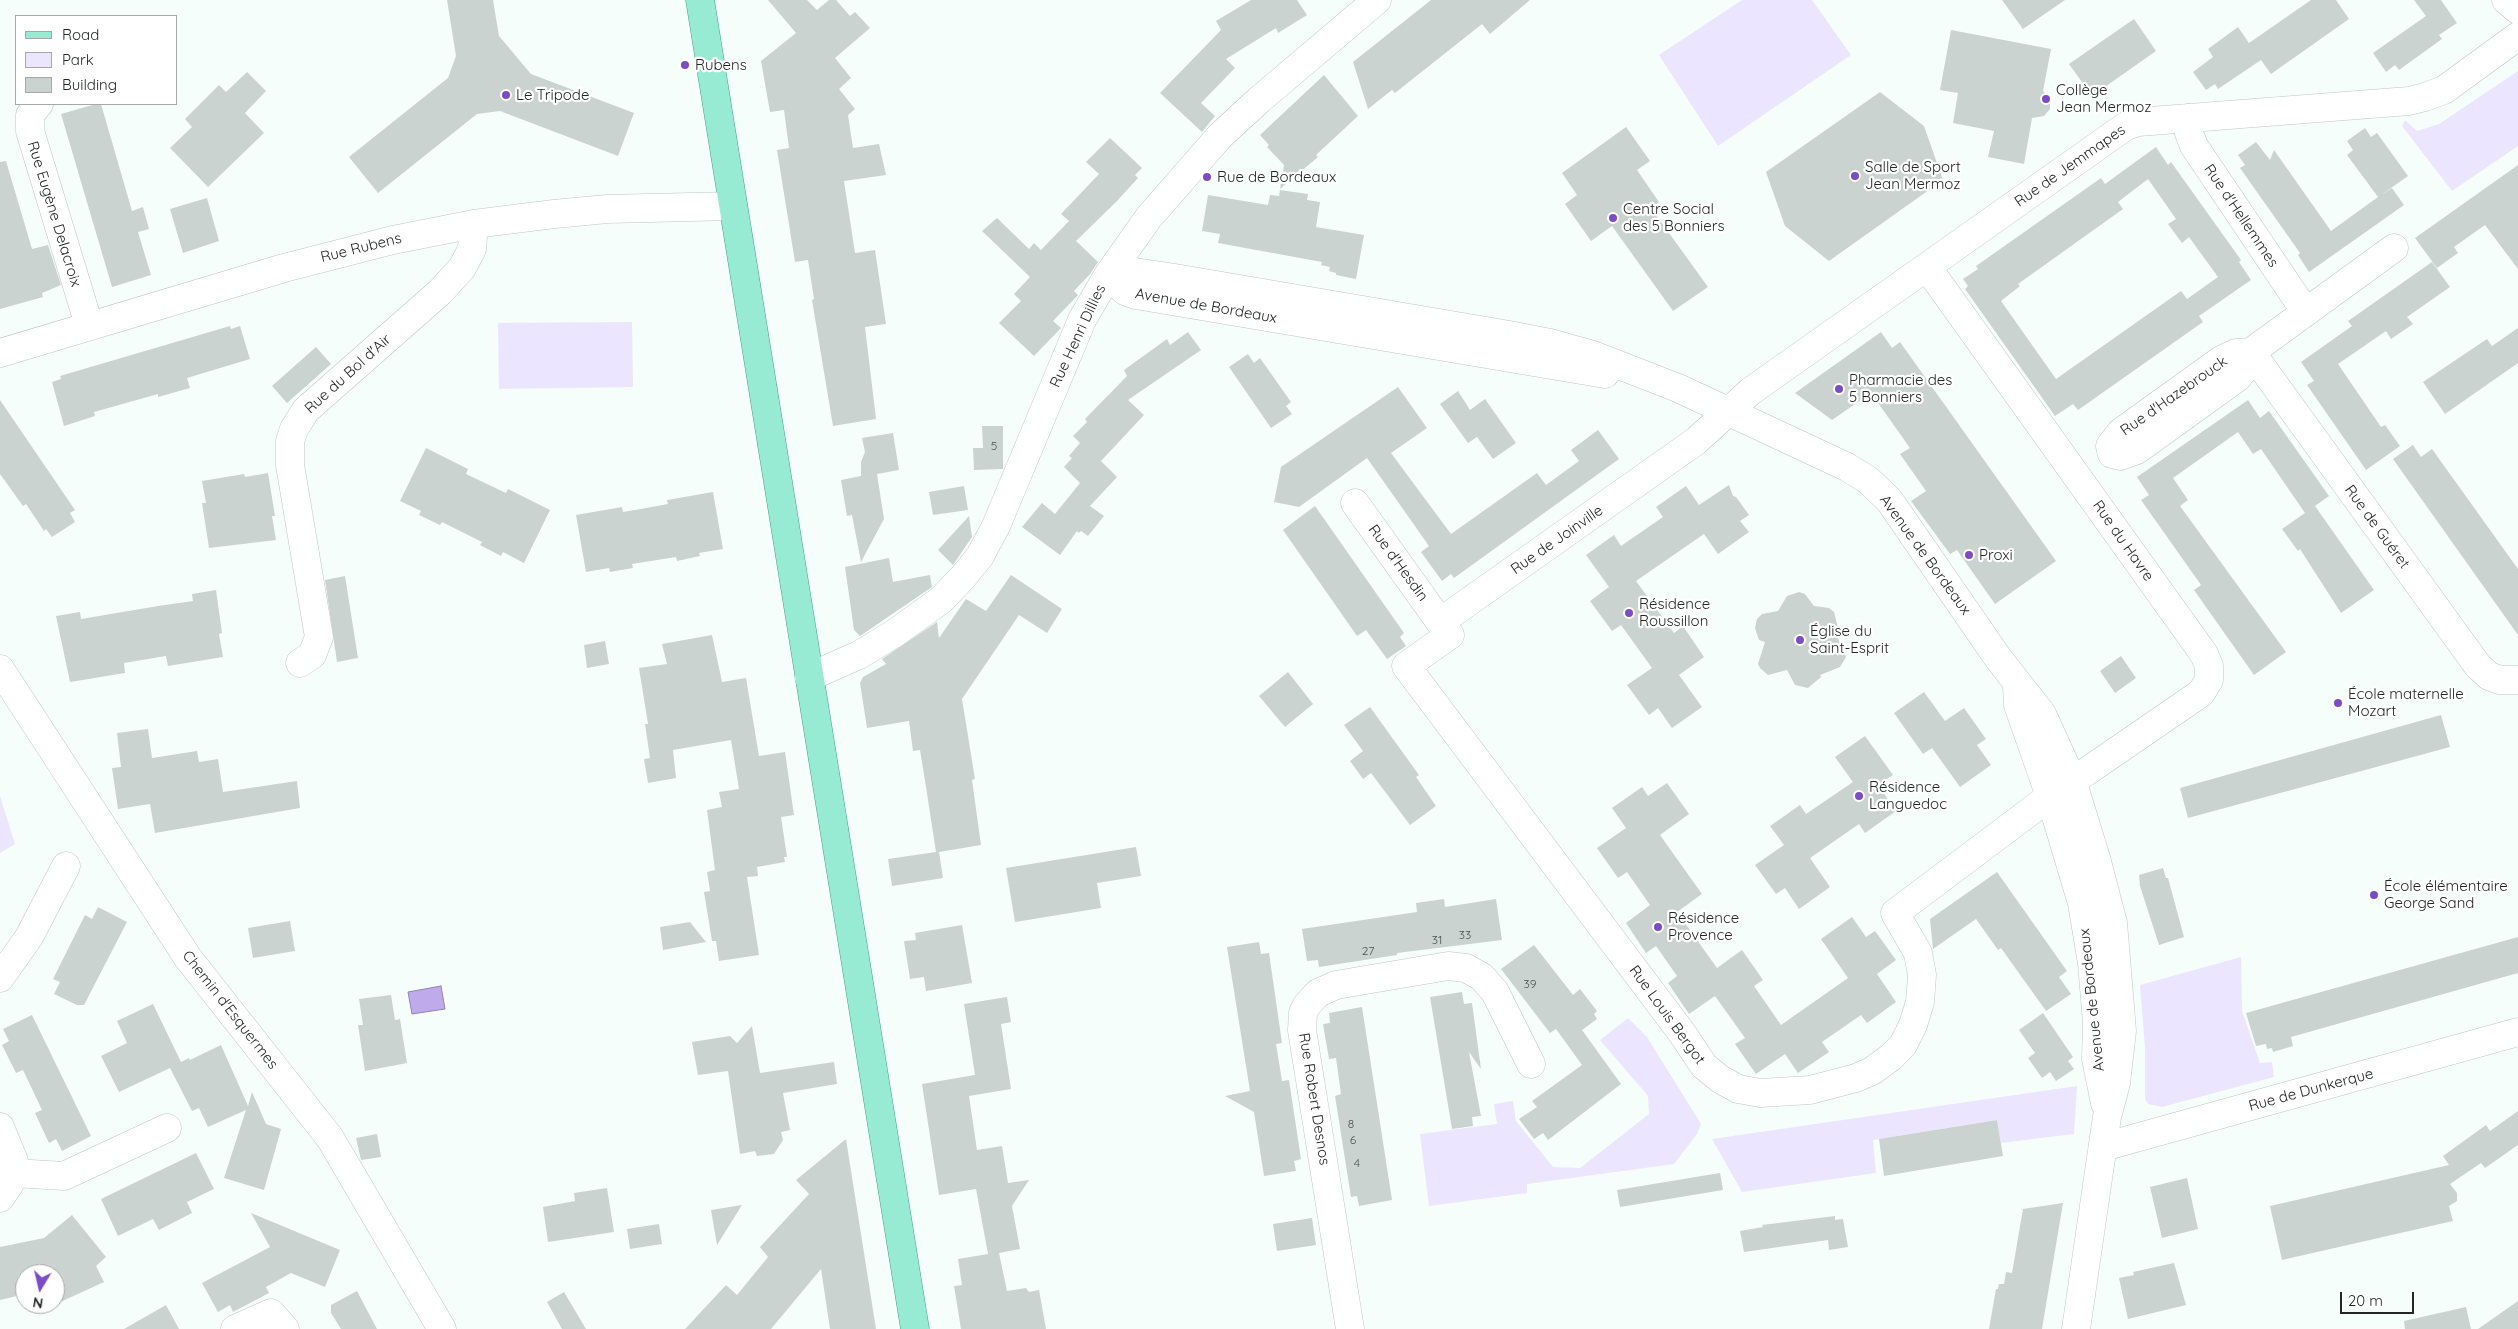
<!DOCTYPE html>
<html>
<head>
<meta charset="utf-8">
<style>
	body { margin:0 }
	#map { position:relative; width:2518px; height:1329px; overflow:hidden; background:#f5fefa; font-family:Quicksand,sans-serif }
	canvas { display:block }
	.legend { position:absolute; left:15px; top:15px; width:162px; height:90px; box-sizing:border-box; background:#fff; border:1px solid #a7a8a8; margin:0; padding:6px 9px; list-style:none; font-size:15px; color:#232625 }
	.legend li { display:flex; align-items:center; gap:10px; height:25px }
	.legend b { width:25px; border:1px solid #a7a8a8 }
	.north { position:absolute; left:15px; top:1264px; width:50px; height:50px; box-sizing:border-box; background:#fff; border:1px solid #a7a8a8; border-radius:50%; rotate:189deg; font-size:14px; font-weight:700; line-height:20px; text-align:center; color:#232625 }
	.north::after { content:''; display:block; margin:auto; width:18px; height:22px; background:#7c4cc4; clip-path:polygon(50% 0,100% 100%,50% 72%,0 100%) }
	.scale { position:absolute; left:2340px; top:1292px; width:74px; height:22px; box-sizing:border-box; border:2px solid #232625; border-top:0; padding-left:6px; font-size:15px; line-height:18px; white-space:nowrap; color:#232625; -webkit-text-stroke:4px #fff; paint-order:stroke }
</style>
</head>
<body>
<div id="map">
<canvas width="2518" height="1329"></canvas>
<ul class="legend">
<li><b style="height:6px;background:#98ebd3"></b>Road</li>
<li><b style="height:14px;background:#ece5ff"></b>Park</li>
<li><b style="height:14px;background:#cbd3d0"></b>Building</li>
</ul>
<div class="north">N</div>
<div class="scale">20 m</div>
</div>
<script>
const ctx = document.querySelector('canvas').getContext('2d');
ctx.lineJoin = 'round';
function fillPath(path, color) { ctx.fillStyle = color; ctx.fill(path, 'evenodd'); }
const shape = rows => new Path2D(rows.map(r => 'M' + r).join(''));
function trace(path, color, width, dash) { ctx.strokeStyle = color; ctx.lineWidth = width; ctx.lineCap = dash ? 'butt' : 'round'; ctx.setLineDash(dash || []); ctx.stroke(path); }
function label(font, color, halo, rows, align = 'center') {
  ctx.font = font + ' Quicksand,sans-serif'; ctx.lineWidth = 4.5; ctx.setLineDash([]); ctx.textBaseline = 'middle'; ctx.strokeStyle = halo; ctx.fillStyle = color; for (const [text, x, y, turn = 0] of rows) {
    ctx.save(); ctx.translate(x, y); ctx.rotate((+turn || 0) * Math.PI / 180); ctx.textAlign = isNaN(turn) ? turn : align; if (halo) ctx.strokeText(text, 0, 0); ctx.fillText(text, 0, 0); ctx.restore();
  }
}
const green = shape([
	[1742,0,1812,0,1851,55,1718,146,1659,55],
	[2518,71,2518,146,2452,191,2402,126,2405,120,2417,131,2439,124],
	[632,322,633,387,499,389,498,323],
	[0,796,15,844,0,853],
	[2241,957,2242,1011,2260,1063,2272,1062,2274,1077,2162,1107,2148,1104,2145,1099,2145,1048,2140,985],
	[1628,1018,1647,1037,1701,1124,1697,1134,1674,1164,1527,1184,1527,1193,1429,1206,1420,1134,1497,1124,1494,1104,1513,1101,1516,1121,1553,1167,1580,1168,1649,1114,1648,1096,1600,1040],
	[2077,1086,2074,1134,2001,1143,1997,1120,1873,1140,1876,1173,1742,1192,1712,1139]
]);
const water = shape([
	[441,986,445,1009,412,1014,408,992,441,986]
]);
const building = shape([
	[447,0,493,0,499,36,531,74,634,113,618,156,500,111,477,114,378,193,349,157,448,78,456,56],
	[768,0,807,0,817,10,829,0,836,0,850,16,855,12,870,28,835,58,851,78,839,89,855,109,848,115,853,148,879,144,886,175,844,181,855,253,875,250,886,324,865,327,876,419,833,426,812,300,814,299,808,260,795,262,777,150,789,148,784,110,770,112,761,61,796,33],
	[1251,0,1297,0,1307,15,1278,33,1276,28,1226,59,1235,68,1201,103,1215,116,1202,132,1160,93,1221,30,1216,21],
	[1431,0,1530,0,1490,34,1482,24,1395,93,1392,90,1368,109,1353,62],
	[2002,0,2065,0,2023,29],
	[2311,0,2336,0,2349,19,2271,74,2261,60,2218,89,2215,84,2206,90,2193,72,2213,57,2208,49,2238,27,2249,43],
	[2414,0,2441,0,2457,23,2439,35,2442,39,2399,70,2395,65,2386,72,2373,53,2426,16],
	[2134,19,2156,51,2092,96,2069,64],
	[1951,30,2051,49,2043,91,2050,101,2050,109,2044,116,2032,118,2024,164,1988,157,1994,131,1953,123,1958,93,1940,90],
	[247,72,266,91,245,113,264,133,208,187,170,148,192,127,185,119,219,85,226,92],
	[1324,75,1358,116,1316,155,1318,157,1280,189,1284,165,1267,147,1269,145,1260,135],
	[1880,92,1924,126,1943,180,1829,261,1785,226,1766,172],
	[96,104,101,104,132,211,143,207,149,229,138,232,151,275,112,287,61,114],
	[1626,127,1650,161,1637,170,1659,202,1651,208,1708,287,1673,311,1612,226,1591,241,1565,204,1577,195,1562,173],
	[2365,128,2371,137,2377,133,2408,176,2381,195,2392,188,2404,205,2309,272,2298,255,2300,253,2240,168,2245,165,2238,155,2256,142,2270,160,2274,150,2331,231,2378,197,2347,155,2353,150,2347,141],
	[1110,138,1142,168,1135,175,1138,178,1117,201,1076,241,1098,262,1090,274,1074,291,1078,295,1053,321,1061,328,1034,356,999,323,1021,301,1014,294,1030,277,982,231,997,218,1029,249,1034,243,1041,250,1069,221,1061,214,1099,174,1086,162],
	[2156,147,2168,165,2171,162,2241,260,2239,262,2251,280,2199,316,2203,322,2078,410,2073,404,2055,416,1965,289,1968,286,1963,279,1978,269,1976,266,2101,178,2105,184],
	[2148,179,2176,219,2168,224,2182,243,2189,237,2218,277,2187,299,2181,291,2056,379,2001,301,2020,286,2018,284,2123,209,2118,202],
	[6,161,32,249,48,245,61,285,42,293,43,297,0,309,0,162],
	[2518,165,2518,269,2485,225,2454,247,2458,253,2437,268,2415,238],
	[1280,190,1308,194,1307,200,1320,202,1316,227,1364,235,1356,279,1336,275,1336,273,1329,271,1330,267,1321,265,1322,262,1218,243,1220,234,1202,231,1208,195,1268,205,1270,195,1279,196],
	[207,198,219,241,183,253,170,209],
	[2432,262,2450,287,2407,317,2413,324,2391,339,2386,331,2338,364,2381,427,2385,425,2400,446,2366,470,2307,385,2314,381,2301,362,2352,326,2348,321],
	[230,326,231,329,240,326,250,359,187,378,190,388,158,397,158,394,94,412,95,416,64,426,52,382,61,379,60,376],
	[2518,328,2518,363,2445,414,2423,382,2487,339,2492,346],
	[1188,332,1201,350,1128,400,1144,415,1101,461,1117,477,1090,506,1104,516,1088,536,1081,531,1079,533,1077,531,1060,555,1022,527,1042,503,1055,514,1080,483,1064,467,1072,458,1069,456,1080,443,1073,436,1087,422,1085,419,1127,376,1124,370,1167,339,1170,345],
	[1881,332,1892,348,1900,342,2056,561,1995,604,1957,550,1950,554,1911,501,1926,491,1900,454,1910,448,1871,393,1832,420,1795,393],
	[316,347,331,364,287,403,272,386],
	[1248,354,1254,363,1260,358,1291,402,1286,406,1292,414,1271,428,1229,367],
	[1398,387,1427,428,1391,453,1451,534,1537,473,1546,485,1579,461,1571,450,1598,430,1619,459,1454,578,1451,574,1442,581,1421,552,1429,546,1367,458,1299,507,1274,502,1281,467],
	[1458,391,1470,410,1485,399,1516,443,1493,459,1477,437,1468,443,1440,404],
	[0,400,75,510,70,513,75,522,52,537,46,529,44,531,26,504,23,506,0,474],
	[2248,400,2260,418,2269,411,2329,496,2305,513,2261,449,2253,454,2238,432,2173,478,2188,500,2180,506,2286,652,2254,675,2194,590,2201,585,2141,500,2149,495,2137,477],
	[982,426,1003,426,1003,469,974,470,973,448,983,448],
	[893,433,899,470,877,474,884,519,861,562,852,515,847,516,841,480,861,476,861,462,865,452,862,438],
	[2413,445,2421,457,2432,449,2518,569,2518,635,2393,459],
	[426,448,468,469,466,474,506,493,508,489,550,510,524,563,503,552,501,556,480,545,482,542,442,522,440,525,419,515,421,511,400,501],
	[268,473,275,516,272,516,276,540,209,548,202,503,206,503,202,481,244,474,245,477],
	[1729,485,1733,496,1736,497,1749,515,1740,521,1749,532,1718,554,1704,534,1636,581,1674,633,1683,626,1704,657,1679,675,1702,707,1672,728,1658,708,1649,715,1627,685,1652,668,1621,625,1612,631,1590,601,1609,587,1586,555,1614,535,1621,546,1663,517,1656,507,1686,486,1699,505],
	[964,486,968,510,933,515,929,492],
	[713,492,723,549,699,553,700,556,677,561,676,557,632,564,633,568,610,572,609,568,586,572,576,515,622,507,623,512,646,508,668,504,667,500],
	[1315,506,1404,633,1400,637,1406,646,1387,659,1366,630,1357,636,1283,530],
	[2315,506,2374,590,2341,613,2300,549,2298,551,2282,529],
	[969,516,972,537,953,565,938,550],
	[889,558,893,582,930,575,932,587,860,636,854,630,845,567],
	[1011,575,1062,609,1047,633,1019,615,962,699,975,779,972,780,981,845,939,852,943,878,892,886,888,859,936,852,926,787,920,750,913,751,909,721,867,728,860,683,863,677,886,664,882,659,937,622,939,638,966,599,986,611],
	[345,576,358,658,337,662,325,580],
	[216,590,222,633,219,634,223,657,168,666,166,656,124,663,125,673,70,682,56,616,80,612,81,619,158,606,193,601,192,594],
	[1799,592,1805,594,1814,606,1829,608,1834,612,1839,632,1836,634,1846,657,1840,667,1820,675,1821,677,1808,688,1795,685,1787,670,1768,675,1760,668,1758,664,1765,642,1759,640,1755,628,1757,619,1762,614,1778,611,1787,596],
	[712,635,722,682,746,678,759,756,785,752,794,815,781,817,787,857,784,857,785,862,757,867,758,876,747,877,759,955,719,961,716,941,712,941,704,892,710,891,707,872,715,870,707,810,722,807,719,792,739,789,731,740,673,750,676,778,648,783,644,759,650,758,645,724,648,724,639,668,667,664,662,644],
	[605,641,609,664,587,668,584,645],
	[2121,656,2136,678,2115,693,2100,671],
	[1288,672,1313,704,1285,727,1259,696],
	[1924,692,1945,721,1964,708,1986,739,1977,745,1991,765,1960,787,1932,748,1923,754,1894,713],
	[1370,707,1419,775,1416,777,1436,806,1410,825,1371,773,1363,779,1350,761,1363,751,1344,725],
	[2441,715,2450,747,2188,818,2180,788],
	[148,729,152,758,197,751,199,762,218,759,223,792,297,781,300,808,155,833,150,804,118,809,112,768,121,767,117,733],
	[1865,736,1893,775,1878,785,1896,811,1865,833,1859,824,1810,858,1830,887,1799,909,1785,888,1776,894,1755,865,1784,845,1770,826,1800,805,1806,814,1853,782,1835,757],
	[1667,783,1689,814,1660,835,1702,894,1677,912,1717,968,1742,950,1763,980,1754,986,1781,1025,1848,978,1821,939,1852,917,1866,937,1875,931,1896,960,1877,974,1896,1002,1867,1023,1861,1015,1822,1042,1829,1052,1798,1073,1785,1054,1756,1074,1735,1044,1745,1038,1715,996,1689,1014,1668,983,1677,976,1656,946,1646,953,1626,923,1650,905,1627,872,1618,878,1597,848,1626,828,1612,808,1642,787,1648,796],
	[1136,847,1141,876,1097,883,1101,908,1015,922,1006,868],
	[2163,868,2166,878,2168,878,2184,937,2159,945,2140,886,2139,875],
	[1997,872,2067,971,2059,977,2071,994,2046,1011,2001,948,1998,950,1976,919,1933,949,1930,919],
	[1444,899,1445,907,1496,899,1502,940,1397,953,1397,955,1319,967,1318,960,1307,961,1302,929,1417,912,1416,903],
	[98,907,127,922,84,1005,77,1005,54,994,60,982,53,979,85,915,92,919],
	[290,921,295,951,253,958,248,928],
	[690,922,706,942,663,950,660,927],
	[962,925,972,983,926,991,924,977,910,979,904,941,916,940,915,933],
	[2518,937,2518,973,2291,1037,2293,1046,2273,1052,2272,1048,2267,1049,2266,1044,2256,1046,2246,1013],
	[1259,942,1261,954,1269,953,1282,1043,1276,1044,1282,1081,1289,1080,1301,1159,1294,1161,1296,1171,1264,1176,1254,1112,1225,1096,1250,1091,1227,947],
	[1534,945,1573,995,1580,989,1597,1011,1594,1014,1597,1019,1582,1030,1621,1084,1548,1140,1543,1133,1534,1139,1519,1119,1537,1107,1532,1101,1582,1065,1556,1029,1550,1033,1501,969],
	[1462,992,1464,1004,1472,1003,1481,1069,1469,1052,1481,1116,1472,1117,1473,1126,1452,1129,1430,997],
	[391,995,395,1020,400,1019,407,1063,365,1071,358,1025,363,1025,359,999],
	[1007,997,1011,1022,1001,1024,1011,1089,969,1096,977,1150,1002,1146,1008,1183,1029,1180,1012,1206,1020,1249,999,1253,1007,1291,1026,1288,1029,1292,1039,1290,1046,1329,961,1329,954,1286,962,1285,958,1259,988,1254,976,1189,939,1195,922,1084,975,1075,964,1004],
	[153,1004,181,1062,189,1058,190,1060,221,1045,248,1106,252,1092,266,1124,281,1129,264,1190,224,1178,246,1110,208,1127,199,1108,192,1111,170,1068,119,1092,101,1056,127,1043,117,1021],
	[1362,1007,1392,1200,1359,1206,1357,1196,1351,1197,1335,1096,1341,1094,1336,1058,1329,1059,1323,1024,1330,1023,1329,1013],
	[2043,1013,2073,1057,2068,1061,2074,1069,2056,1081,2050,1072,2042,1078,2028,1058,2035,1053,2019,1030],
	[32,1015,91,1136,62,1151,56,1139,49,1143,35,1113,42,1110,23,1070,16,1073,2,1045,9,1041,3,1029],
	[752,1026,760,1073,834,1062,837,1084,783,1093,790,1130,781,1132,783,1140,774,1154,757,1156,755,1151,740,1154,728,1071,698,1075,692,1042,730,1036,737,1043],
	[2518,1111,2518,1145,2485,1168,2481,1163,2450,1184,2457,1193,2457,1201,2449,1206,2453,1221,2282,1260,2270,1206,2449,1165,2443,1156,2486,1125,2490,1131],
	[1997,1120,2003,1156,1884,1176,1879,1139],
	[377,1134,381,1157,361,1160,356,1138],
	[846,1139,876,1329,830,1329,821,1269,771,1329,685,1329,726,1285,737,1295,768,1257,760,1247,809,1194,796,1180],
	[196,1153,214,1189,187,1202,192,1213,159,1230,153,1219,118,1236,101,1199],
	[1720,1173,1723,1190,1620,1207,1617,1190],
	[2187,1178,2198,1229,2162,1238,2150,1187],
	[607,1188,614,1232,548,1242,543,1207,575,1201,574,1193],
	[2063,1203,2042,1329,1989,1329,1996,1289,1998,1289,1999,1284,2004,1284,2006,1272,2012,1273,2023,1209],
	[742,1205,717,1245,711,1210],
	[251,1213,340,1250,325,1287,291,1273,266,1287,269,1293,233,1312,230,1305,218,1312,202,1283,270,1247],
	[72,1215,106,1257,96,1266,104,1282,56,1304,55,1274,25,1274,25,1294,0,1300,0,1247,44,1238],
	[1835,1216,1835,1220,1843,1219,1848,1247,1829,1250,1828,1240,1744,1252,1740,1231,1763,1227,1762,1225],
	[1312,1218,1316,1245,1277,1251,1273,1224],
	[659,1224,662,1244,630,1249,627,1229],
	[2174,1263,2186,1305,2128,1319,2119,1278,2134,1275,2133,1272],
	[357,1291,377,1329,341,1329,331,1313,331,1305],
	[564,1292,586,1329,562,1329,547,1302],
	[2518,1301,2518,1329,2478,1329],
	[166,1305,179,1329,124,1329],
	[2466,1307,2471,1329,2405,1329,2404,1321]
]);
const minor = shape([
	[2506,0,2518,10],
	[39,104,30,115,30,131,89,325],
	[2188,118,2189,133,2194,146,2305,311],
	[2394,248,2251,352,2247,366,2237,378,2137,450,2120,456,2112,454,2110,446,2121,432,2221,360,2236,353,2251,352,2478,666,2489,676,2500,680,2518,680],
	[1927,267,2204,654,2209,666,2209,680,2201,693,2086,772,2072,780,1895,913,1918,953,1922,975,1920,1002,1913,1025,1903,1045,1891,1057,1872,1071,1856,1078,1810,1090,1760,1093,1738,1089,1720,1079,1704,1066,1682,1033,1406,666,1450,635,1440,622,1696,441,1751,391,2126,126,2138,122,2409,101,2425,97,2444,90,2518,36],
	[1108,275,1135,272,1175,278,1509,335,1550,343,1593,355,1678,388,1847,467,1868,480,1889,500,1998,658,2042,714,2072,780,2096,858,2113,923,2122,1031,2116,1083,2107,1117,2076,1329],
	[1108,275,1125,291,1136,295,1605,374],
	[0,353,284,268,393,240,474,224,554,214,607,209,733,206],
	[1355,503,1440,622],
	[300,663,312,655,319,637,290,465,290,441,294,429,306,410,440,292,462,268,472,249,474,224],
	[0,669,188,958,330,1138,442,1329],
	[809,677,859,655,895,633,941,600,963,577,980,556,996,526,1082,320,1108,275,1149,217,1220,136,1259,100,1377,0],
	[2017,686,2018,705,2050,796,2082,903,2092,963,2097,1023,2096,1059,2105,1103],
	[0,978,29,937,66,866],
	[0,1127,14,1161,14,1173,9,1185,0,1198],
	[2103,1147,2518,1032],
	[14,1173,64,1176,167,1128],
	[235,1329,271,1313,285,1329],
	[1350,1329,1302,1030,1303,1013,1307,1005,1318,993,1336,985,1448,966,1466,968,1482,977,1495,992,1531,1064]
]);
const major = shape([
	[700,0,915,1329]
]);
const markers = [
	[685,65,5,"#7c4cc4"],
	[506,95,5,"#7c4cc4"],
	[2046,99,5,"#7c4cc4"],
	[1855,176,5,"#7c4cc4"],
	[1207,177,5,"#7c4cc4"],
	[1613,218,5,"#7c4cc4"],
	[1839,389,5,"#7c4cc4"],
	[1969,555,5,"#7c4cc4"],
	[1629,613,5,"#7c4cc4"],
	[1800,640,5,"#7c4cc4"],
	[2338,703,5,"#7c4cc4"],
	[1859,796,5,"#7c4cc4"],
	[2374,895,5,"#7c4cc4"],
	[1658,927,5,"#7c4cc4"]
];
const numberNames = [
	["5",994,446],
	["33",1465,935],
	["31",1437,940],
	["27",1368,951],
	["39",1530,984],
	["8",1351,1124],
	["6",1353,1140],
	["4",1357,1163]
];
const poiNames = [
	["Rubens",695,65],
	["Collège",2056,90],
	["Jean Mermoz",2056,107],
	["Le Tripode",516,95],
	["Salle de Sport",1865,167],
	["Jean Mermoz",1865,184],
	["Rue de Bordeaux",1217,177],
	["Centre Social",1623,209],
	["des 5 Bonniers",1623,226],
	["Pharmacie des",1849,380],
	["5 Bonniers",1849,397],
	["Proxi",1979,555],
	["Résidence",1639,604],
	["Roussillon",1639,621],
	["Église du",1810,631],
	["Saint-Esprit",1810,648],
	["École maternelle",2348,694],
	["Mozart",2348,711],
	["Résidence",1869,787],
	["Languedoc",1869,804],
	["École élémentaire",2384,886],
	["George Sand",2384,903],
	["Résidence",1668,918],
	["Provence",1668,935]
];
const streetNames = [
	["Rue de Jemmapes",2070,166,-35],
	["Rue Eugène Delacroix",54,214,73],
	["Rue d'Hellemmes",2241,216,56],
	["Rue Rubens",361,248,-14],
	["Avenue de Bordeaux",1206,306,10],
	["Rue Henri Dillies",1078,336,-65],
	["Rue du Bol d'Air",348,374,-42],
	["Rue d'Hazebrouck",2174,396,-35],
	["Rue de Guéret",2377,527,54],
	["Rue de Joinville",1557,540,-35],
	["Rue du Havre",2123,541,55],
	["Avenue de Bordeaux",1925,555,54],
	["Rue d'Hesdin",1398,563,54],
	["Avenue de Bordeaux",2092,1000,-96],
	["Chemin d'Esquermes",230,1010,52],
	["Rue Louis Bergot",1667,1015,54],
	["Rue de Dunkerque",2311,1090,-15],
	["Rue Robert Desnos",1314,1099,81]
];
fillPath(green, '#ece5ff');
fillPath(water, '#bfabec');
trace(water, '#9083b0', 1);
fillPath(building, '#cbd3d0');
trace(minor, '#bec6c3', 29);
trace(major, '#439d83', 29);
trace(minor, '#fff', 28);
trace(major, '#98ebd3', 28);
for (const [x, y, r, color] of markers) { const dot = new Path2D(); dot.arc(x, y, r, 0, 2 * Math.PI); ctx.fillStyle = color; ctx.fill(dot); trace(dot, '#fff', 2); }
label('12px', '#4d5150', null, numberNames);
label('15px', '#232625', '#fff', poiNames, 'left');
label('15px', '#232625', '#fff', streetNames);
</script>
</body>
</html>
